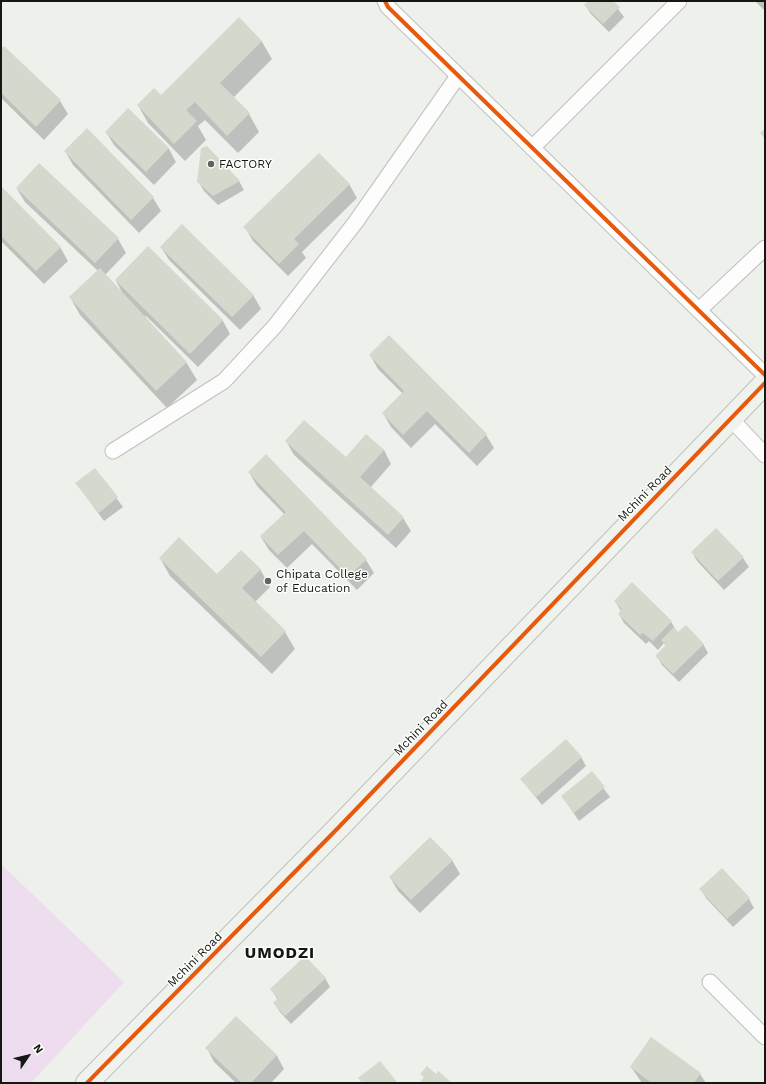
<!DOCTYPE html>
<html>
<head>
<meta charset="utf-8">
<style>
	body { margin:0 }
	#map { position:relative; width:766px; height:1084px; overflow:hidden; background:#edf0eb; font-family:"Work Sans",sans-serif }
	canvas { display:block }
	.frame { position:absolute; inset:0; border:2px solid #151714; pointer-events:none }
	.north { position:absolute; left:8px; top:1036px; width:40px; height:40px; -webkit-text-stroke:3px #fcfffa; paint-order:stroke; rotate:55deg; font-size:11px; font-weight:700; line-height:16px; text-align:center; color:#151714 }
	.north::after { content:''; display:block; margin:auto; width:14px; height:18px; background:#151714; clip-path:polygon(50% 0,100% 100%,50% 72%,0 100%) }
</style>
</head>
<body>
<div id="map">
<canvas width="766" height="1084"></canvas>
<div class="frame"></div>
<div class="north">N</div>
</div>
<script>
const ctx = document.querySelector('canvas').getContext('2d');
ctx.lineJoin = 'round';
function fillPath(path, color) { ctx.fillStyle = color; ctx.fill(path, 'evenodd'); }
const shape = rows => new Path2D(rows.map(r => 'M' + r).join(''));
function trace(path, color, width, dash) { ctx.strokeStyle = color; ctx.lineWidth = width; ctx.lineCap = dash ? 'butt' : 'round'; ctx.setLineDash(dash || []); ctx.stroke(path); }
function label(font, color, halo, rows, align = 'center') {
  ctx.font = font + ' "Work Sans",sans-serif'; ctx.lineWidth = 3; ctx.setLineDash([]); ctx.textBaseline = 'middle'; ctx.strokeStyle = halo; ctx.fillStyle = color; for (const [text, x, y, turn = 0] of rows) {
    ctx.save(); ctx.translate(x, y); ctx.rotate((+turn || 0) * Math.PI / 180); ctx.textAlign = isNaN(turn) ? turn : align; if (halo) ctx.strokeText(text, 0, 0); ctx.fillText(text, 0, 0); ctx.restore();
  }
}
const green = shape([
	[1,864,124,982,31,1083,1,1083]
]);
const shadow = shape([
	[589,1,612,1,624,17,609,32,591,14,585,5],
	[755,1,765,1,765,11],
	[239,19,262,42,272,59,233,98,249,114,259,132,238,153,205,120,198,126,206,140,185,161,148,123,138,105,161,96],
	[4,47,60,101,68,114,44,140,1,98,1,50],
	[128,109,169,149,176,162,154,185,114,145,106,132],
	[65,151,153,198,161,211,139,233,73,165],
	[198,181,239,181,244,190,218,205,204,191],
	[349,184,357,198,302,252,306,258,288,276,253,241,245,227],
	[1,187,60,247,68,261,44,284,1,241],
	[17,189,118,239,126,253,105,275,122,292,116,281,148,248,223,321,230,334,198,367,146,316,145,317,186,362,197,380,167,408,80,315,70,297,98,271,25,202],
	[161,247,253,295,261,309,240,330,169,260],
	[370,355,486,435,494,448,477,466,435,424,411,448,391,427,383,413,403,394,378,369],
	[366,435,384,450,391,464,370,488,403,518,411,531,396,548,294,455,286,441,346,459],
	[266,456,366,560,374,573,357,590,312,544,287,568,269,550,261,537,284,514,257,486,249,472],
	[95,469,123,507,104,521,77,484],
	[692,552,743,558,749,567,724,590,697,561],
	[160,558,217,575,260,569,270,587,255,602,285,632,295,649,272,674,170,576],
	[615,601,671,622,678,633,703,644,708,653,679,682,662,665,657,656,666,647,664,643,658,650,649,641,646,644,624,623,619,614,621,611],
	[581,757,586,766,542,805,521,779],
	[592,773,610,797,579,821,562,796],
	[452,860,460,874,420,913,398,891,390,877],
	[701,889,749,899,754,908,733,927,706,898],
	[325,978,330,987,291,1024,280,1012,274,1003,278,1000,271,989],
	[236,1017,277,1056,284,1069,271,1083,236,1083,214,1062,207,1048],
	[379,1062,396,1083,362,1083,360,1078],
	[631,1067,700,1074,706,1083,642,1083]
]);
const building = shape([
	[588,1,613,1,620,7,603,24,584,5],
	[239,17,262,41,220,83,250,113,227,136,195,102,186,110,197,121,174,144,137,105,154,88,161,95],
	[4,46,61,100,36,127,1,93,1,49],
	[128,108,169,148,146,172,105,132],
	[87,128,154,197,131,220,64,151],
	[765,129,765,139,760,133],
	[207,146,240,181,213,196,197,182,201,148],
	[319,153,350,184,294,239,299,244,279,264,243,227],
	[39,163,119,238,95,263,16,188],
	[1,186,61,247,36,271,1,236],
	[182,224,254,295,232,317,160,247],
	[148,246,223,320,190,354,115,280],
	[100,268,187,362,156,391,69,297],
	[389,335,487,434,469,453,427,411,403,435,382,413,404,391,369,355],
	[304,420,346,457,366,434,384,450,360,477,404,517,388,535,285,441],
	[266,454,367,559,348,577,304,531,278,555,260,536,286,512,248,472],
	[95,468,118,497,99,513,75,483],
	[716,528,744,557,718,581,691,552],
	[179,537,217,574,241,550,261,569,242,588,286,631,261,657,159,558],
	[632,582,672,621,653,641,643,633,640,635,618,614,622,609,614,601],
	[686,625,704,644,673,674,655,656,666,645,661,640,674,627,678,632],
	[566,739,582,757,536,797,520,779],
	[592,771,605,787,574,813,561,796],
	[430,837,453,860,411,900,389,877],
	[722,868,750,898,727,919,699,889],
	[305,956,326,978,285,1016,273,1003,278,998,270,989],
	[236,1016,277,1055,251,1083,242,1083,205,1048],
	[651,1037,701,1073,694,1083,652,1083,630,1067],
	[380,1061,397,1082,362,1083,358,1078],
	[427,1066,436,1074,438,1071,452,1083,419,1083,424,1077,420,1074]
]);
const street = shape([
	[385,1,388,7,765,375],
	[532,148,679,1],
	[699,310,765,248],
	[731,419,765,455],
	[113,451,224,381,275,326,355,223,458,76],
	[710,982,765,1037]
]);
const secondary = shape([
	[87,1083,338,828,765,383]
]);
const cycleway = shape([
	[385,1,388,7,765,375],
	[87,1083,338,828,765,383]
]);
const markers = [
	[211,164,4,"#61635f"],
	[268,581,4,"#61635f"]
];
const poiNames = [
	["FACTORY",219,164],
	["Chipata College",276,574],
	["of Education",276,588]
];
const streetNames = [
	["Mchini Road",645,494,-46],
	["Mchini Road",421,728,-46],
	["Mchini Road",195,960,-45]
];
const districtNames = [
	["UMODZI",280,953]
];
fillPath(green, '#eedcef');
fillPath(shadow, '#0003');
fillPath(building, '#d3d9cd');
trace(street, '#bfc1bd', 17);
trace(secondary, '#bfc1bd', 24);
trace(street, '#fcfdfc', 15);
trace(secondary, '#f0f2ee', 22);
trace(cycleway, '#e8590c', 4);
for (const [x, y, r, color] of markers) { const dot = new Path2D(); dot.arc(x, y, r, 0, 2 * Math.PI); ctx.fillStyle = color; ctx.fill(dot); trace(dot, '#fcfffa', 1.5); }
label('12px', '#151714', '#fcfffa', poiNames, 'left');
label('12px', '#151714', '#fcfffa', streetNames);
ctx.letterSpacing = '1px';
label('bold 16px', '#151714', '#fcfffa', districtNames);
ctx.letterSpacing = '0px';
</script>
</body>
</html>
